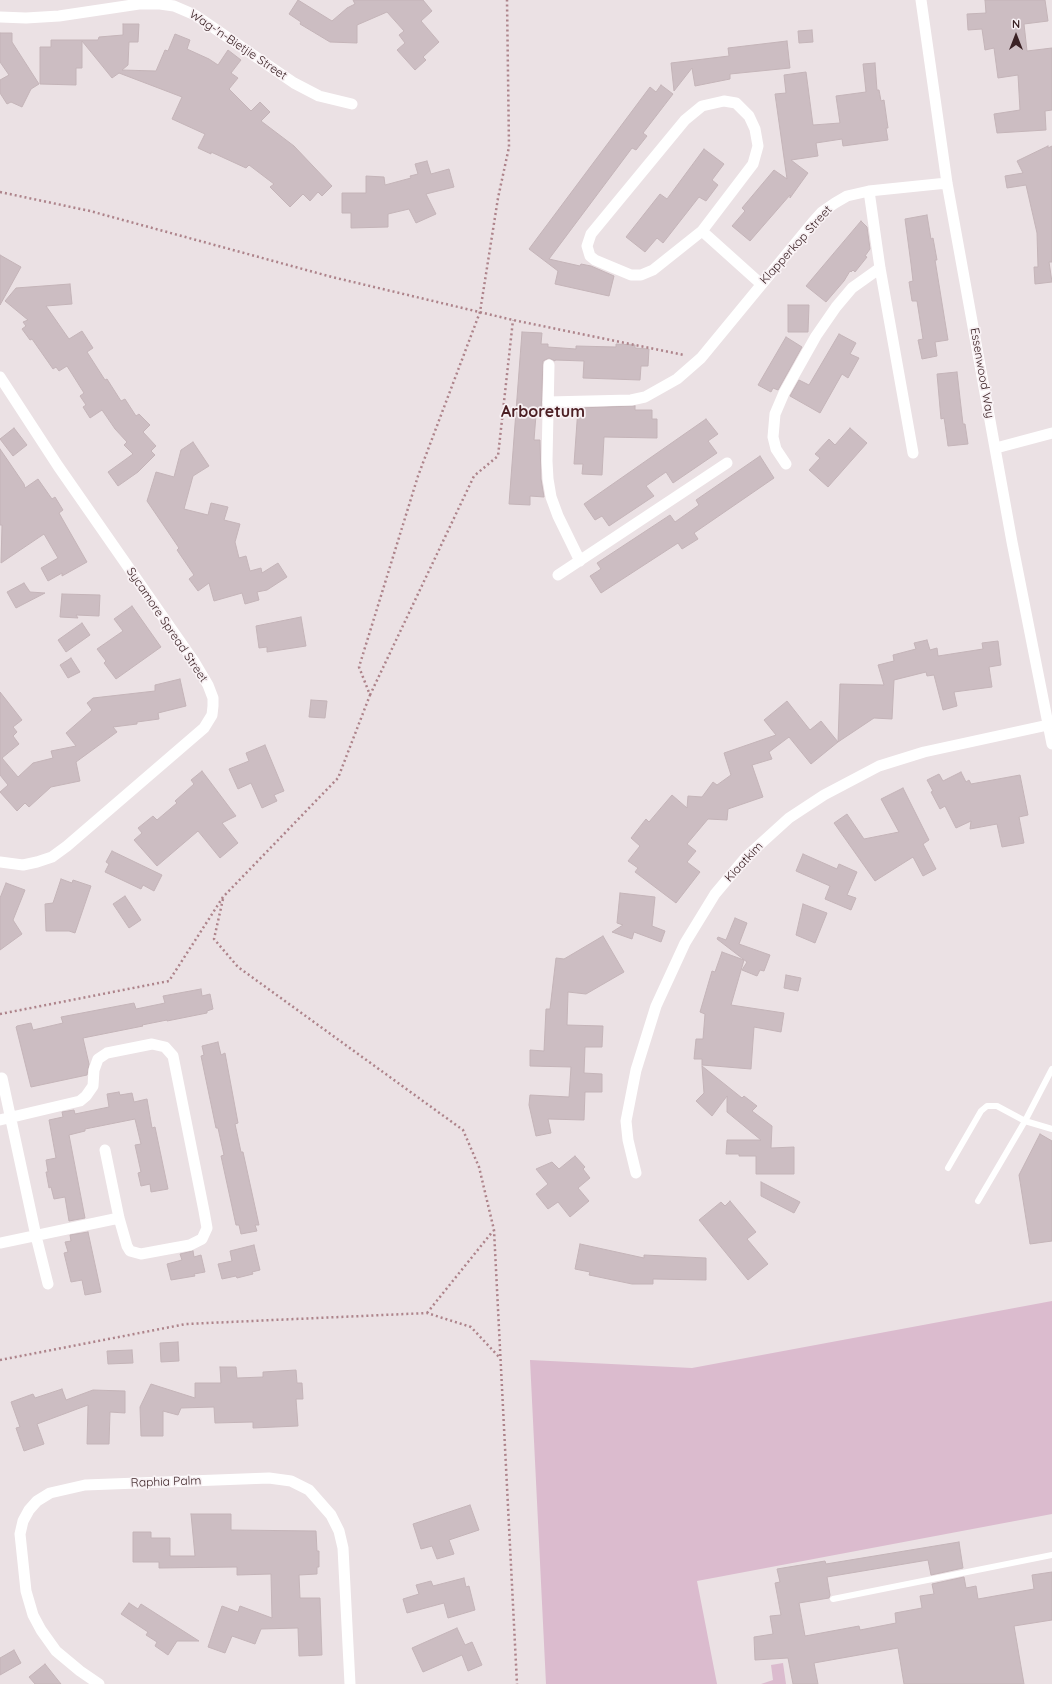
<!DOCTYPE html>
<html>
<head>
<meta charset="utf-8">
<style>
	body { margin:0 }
	#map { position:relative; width:1052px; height:1684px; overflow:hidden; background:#ebe1e4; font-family:Quicksand,sans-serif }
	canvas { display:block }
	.north { position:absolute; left:996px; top:16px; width:40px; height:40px; -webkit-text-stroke:3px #f8f1f4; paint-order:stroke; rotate:0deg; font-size:11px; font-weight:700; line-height:16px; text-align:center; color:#3b2225 }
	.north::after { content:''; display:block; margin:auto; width:14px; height:18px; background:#3b2225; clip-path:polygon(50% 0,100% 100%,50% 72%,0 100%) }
</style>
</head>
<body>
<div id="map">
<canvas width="1052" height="1684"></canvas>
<div class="north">N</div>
</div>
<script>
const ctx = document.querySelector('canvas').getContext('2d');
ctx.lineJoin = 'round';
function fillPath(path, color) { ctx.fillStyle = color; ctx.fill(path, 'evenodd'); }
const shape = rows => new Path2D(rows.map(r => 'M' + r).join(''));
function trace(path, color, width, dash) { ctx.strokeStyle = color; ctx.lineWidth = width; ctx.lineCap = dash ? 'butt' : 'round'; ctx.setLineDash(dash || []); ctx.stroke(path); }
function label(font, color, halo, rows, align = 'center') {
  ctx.font = font + ' Quicksand,sans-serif'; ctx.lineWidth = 3.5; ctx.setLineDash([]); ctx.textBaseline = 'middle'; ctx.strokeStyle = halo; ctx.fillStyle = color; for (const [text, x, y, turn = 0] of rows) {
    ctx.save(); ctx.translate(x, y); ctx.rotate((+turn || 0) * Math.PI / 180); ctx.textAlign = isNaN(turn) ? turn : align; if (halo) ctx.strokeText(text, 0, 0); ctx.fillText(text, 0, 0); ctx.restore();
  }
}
const green = shape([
	[1052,1301,1052,1514,697,1581,717,1684,546,1684,530,1360,692,1368],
	[783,1663,786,1684,761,1684,773,1680,771,1665]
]);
const building = shape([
	[298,0,332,21,347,8,355,4,353,0,423,0,432,11,421,21,439,42,423,57,426,60,415,70,397,50,405,43,399,35,404,31,387,12,357,25,357,43,330,42,300,24,301,22,289,14,298,0],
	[985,0,1045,0,1048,21,1024,24,1027,51,1052,48,1052,110,1045,111,1046,130,997,133,994,114,1020,110,1018,75,998,78,994,48,985,50,982,29,968,30,967,14,986,13,985,0],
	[123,24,139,24,138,42,129,42,128,65,122,70,156,71,165,50,168,51,175,34,190,40,187,49,209,59,218,65,228,50,241,60,231,73,238,78,229,89,251,111,260,102,270,112,261,121,294,146,332,186,322,196,318,192,310,201,303,194,290,207,270,187,274,184,249,165,246,168,211,152,211,154,198,148,205,134,172,119,182,97,119,73,112,78,82,41,82,68,76,68,76,85,40,84,40,47,51,47,51,40,98,40,99,37,123,35,123,24],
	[812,30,813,42,799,43,798,31,812,30],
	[0,33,12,33,12,42,39,84,31,89,22,107,11,102,7,104,0,93,0,80,9,75,0,62,0,33],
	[787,41,790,68,730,74,730,79,695,86,692,68,674,91,671,63,729,56,728,48,787,41],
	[875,63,877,90,879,90,881,101,884,100,888,128,886,128,888,140,843,146,842,139,816,143,818,156,791,160,808,173,790,198,790,195,750,241,732,226,745,211,742,208,774,170,787,179,775,94,786,93,784,75,806,72,813,125,840,123,836,96,866,92,863,64,875,63],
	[661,85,673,94,643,133,647,136,636,150,632,148,549,259,580,266,581,264,591,266,614,276,609,296,555,284,558,271,529,249,650,87,656,92,661,85],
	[1048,146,1048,148,1052,146,1052,262,1049,262,1052,282,1035,284,1034,267,1038,267,1037,233,1026,185,1007,188,1005,176,1023,173,1017,161,1048,146],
	[704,149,724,164,712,180,718,185,706,201,699,197,663,243,657,238,645,252,626,237,660,194,667,199,704,149],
	[427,161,431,174,449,169,454,187,426,194,436,214,416,223,409,209,388,214,388,227,351,228,351,213,342,213,342,193,366,193,366,176,384,177,385,185,411,178,410,176,418,174,415,164,427,161],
	[927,215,931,239,933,238,937,260,935,260,948,340,935,342,937,356,922,359,918,340,923,339,917,301,912,301,909,282,913,281,911,264,905,219,927,215],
	[861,221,867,227,870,249,865,256,867,257,855,272,853,270,851,272,850,271,844,281,826,302,806,286,861,221],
	[0,255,21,267,0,305,0,255],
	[70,284,72,304,46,306,69,339,82,331,93,348,87,352,105,380,107,379,121,401,125,399,136,416,139,414,150,425,143,432,156,446,151,451,155,455,138,472,118,486,108,472,133,454,124,445,127,442,115,429,102,410,90,418,83,407,86,405,80,396,84,393,67,366,59,371,56,367,53,369,32,339,30,340,22,329,26,326,23,322,28,320,5,301,16,288,70,284],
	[788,305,809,305,808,332,788,332,788,305],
	[522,332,542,333,541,344,548,344,548,347,576,349,576,346,616,347,616,344,635,345,635,348,649,349,648,366,641,366,640,380,583,378,584,361,555,360,555,361,549,358,543,361,541,415,536,415,534,440,540,440,541,479,544,497,530,496,530,505,509,504,522,332],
	[839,334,856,343,850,354,859,358,848,378,842,374,820,413,790,396,799,380,809,385,839,334],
	[786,337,802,347,778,390,773,388,771,392,758,385,786,337],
	[957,372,963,424,965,424,968,444,948,446,945,424,944,418,941,419,937,374,957,372],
	[635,406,635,410,652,410,652,419,657,419,657,438,604,437,602,475,582,474,583,464,574,464,578,408,635,406],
	[706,419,718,434,708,441,717,453,673,483,666,472,646,486,654,496,609,526,602,516,595,520,584,504,706,419],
	[14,428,27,445,13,456,0,439,14,428],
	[850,428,867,443,828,487,809,470,820,458,815,454,829,439,835,445,850,428],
	[193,442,209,466,193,476,184,509,208,515,211,503,228,507,224,520,240,524,235,542,239,558,246,556,250,571,261,568,262,573,278,563,287,577,267,590,257,592,259,600,245,604,242,593,214,601,209,583,198,591,189,579,194,575,177,550,179,548,147,501,156,472,174,477,181,450,193,442],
	[0,449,24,484,25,488,38,479,52,499,55,497,63,510,59,513,87,562,62,576,62,573,48,581,41,568,58,558,44,534,1,563,2,525,0,525,0,449],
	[760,456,774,478,694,533,698,539,682,549,678,543,601,593,590,576,601,569,597,563,670,515,675,522,699,505,696,500,760,456],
	[24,583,30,592,45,593,16,608,7,592,24,583],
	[62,594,100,595,99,616,76,615,78,618,60,617,62,594],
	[132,606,161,647,116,679,104,663,106,661,97,649,123,631,114,619,132,606],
	[301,617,306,646,267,652,267,647,259,648,256,626,301,617],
	[82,623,90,635,66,652,58,640,82,623],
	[927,640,930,650,937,648,938,656,983,649,982,643,998,641,1001,665,989,667,992,687,954,692,957,706,943,710,934,675,927,676,926,672,894,680,892,719,874,718,838,742,811,764,789,737,769,752,772,759,752,765,763,797,728,809,727,820,708,819,687,844,696,851,687,862,700,872,676,903,635,872,638,868,628,861,640,846,631,838,646,819,649,822,672,795,687,808,688,796,702,797,713,782,717,785,731,775,724,753,776,735,764,720,787,701,810,730,821,721,838,742,840,684,884,685,878,665,894,661,893,655,916,649,914,643,927,640],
	[71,658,80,672,68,678,60,665,71,658],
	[180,679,186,706,158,713,159,719,137,722,137,724,113,727,117,732,76,762,80,781,51,787,29,807,25,803,17,811,0,792,8,785,0,775,0,692,22,720,13,727,17,732,13,736,19,744,2,758,18,777,33,763,53,758,51,751,76,746,66,733,92,710,87,703,93,698,155,691,155,685,180,679],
	[311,700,327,701,325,718,309,717,311,700],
	[265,745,284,791,274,795,277,801,262,808,251,783,238,789,229,769,249,761,246,753,265,745],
	[202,771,236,816,222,823,238,843,220,858,198,831,157,866,134,840,142,833,138,828,153,816,157,820,177,803,175,801,194,784,191,780,202,771],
	[961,772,966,782,969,780,971,784,1020,775,1028,815,1019,817,1024,843,1002,847,997,824,970,829,971,821,956,828,945,806,940,809,931,792,933,791,927,780,939,774,943,781,961,772],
	[903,788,929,840,923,844,936,869,923,876,913,857,875,881,834,823,847,814,864,839,899,832,881,799,903,788],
	[112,851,162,875,154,891,143,885,141,889,105,872,109,864,106,862,112,851],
	[803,854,837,869,839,864,857,872,847,895,856,898,851,910,825,899,830,886,796,871,803,854],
	[61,879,72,883,73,880,91,886,75,933,69,931,46,931,45,904,53,903,61,879],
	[6,883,25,890,13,920,22,934,0,950,0,898,6,883],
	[620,893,655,897,652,926,665,931,661,942,634,932,632,939,612,932,623,925,617,923,620,893],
	[125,896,141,920,129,928,113,904,125,896],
	[803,904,827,913,815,943,796,935,803,904],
	[735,918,747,923,739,944,770,955,764,971,760,970,757,976,742,970,747,962,717,939,718,937,726,940,735,918],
	[603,936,624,972,586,994,568,992,567,1025,603,1026,602,1047,585,1047,584,1073,602,1074,602,1092,585,1092,584,1120,548,1119,551,1133,536,1136,529,1105,530,1095,569,1097,571,1067,530,1066,530,1050,544,1051,546,1009,550,1009,556,958,564,959,603,936],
	[722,952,744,960,731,1005,784,1013,781,1032,754,1027,751,1069,702,1065,702,1059,694,1059,696,1039,703,1039,705,1014,700,1012,712,971,715,972,722,952],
	[786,975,801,978,798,991,784,988,786,975],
	[201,989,202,996,210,994,213,1009,207,1011,207,1013,167,1021,167,1020,142,1025,143,1026,83,1038,89,1064,87,1075,31,1087,16,1027,17,1026,31,1023,33,1030,63,1023,61,1017,134,1003,136,1009,165,1003,163,996,201,989],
	[218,1042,221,1055,225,1053,238,1123,235,1124,241,1152,243,1152,259,1225,255,1225,257,1231,241,1234,239,1225,236,1225,221,1156,224,1155,218,1128,216,1128,201,1056,204,1055,202,1046,218,1042],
	[702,1066,742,1098,744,1096,757,1106,752,1111,772,1126,771,1148,794,1147,794,1174,756,1174,756,1156,739,1156,739,1154,726,1154,727,1140,761,1140,727,1112,727,1096,712,1116,696,1101,704,1093,702,1066],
	[119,1092,120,1095,132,1093,134,1102,147,1099,152,1128,155,1127,168,1189,151,1192,150,1184,141,1186,138,1173,141,1172,135,1145,141,1144,135,1119,85,1129,85,1131,69,1135,85,1218,69,1221,65,1197,54,1199,51,1187,49,1188,46,1172,48,1172,46,1160,56,1158,49,1120,63,1117,62,1112,74,1110,75,1114,109,1107,107,1094,119,1092],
	[1040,1134,1052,1141,1052,1241,1030,1244,1019,1175,1040,1134],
	[575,1156,585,1167,583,1169,590,1178,578,1188,589,1201,570,1217,558,1202,548,1209,536,1194,548,1184,536,1169,552,1162,559,1169,575,1156],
	[761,1182,800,1202,794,1213,761,1196,761,1182],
	[730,1201,756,1232,747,1239,768,1264,748,1280,699,1220,721,1202,725,1206,730,1201],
	[88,1232,101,1292,85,1295,82,1280,71,1282,64,1253,68,1252,65,1242,71,1241,70,1235,88,1232],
	[580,1244,644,1258,644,1255,706,1258,706,1280,653,1279,653,1284,632,1284,589,1275,590,1272,575,1269,580,1244],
	[254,1245,260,1270,252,1272,253,1274,237,1278,236,1276,222,1279,218,1264,232,1261,230,1251,254,1245],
	[193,1251,194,1257,201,1255,205,1272,194,1274,195,1276,171,1280,167,1264,182,1260,180,1254,193,1251],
	[178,1342,179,1361,161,1362,160,1343,178,1342],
	[132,1350,133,1363,108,1364,107,1351,132,1350],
	[220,1367,236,1367,237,1378,263,1377,263,1372,296,1370,297,1383,302,1383,303,1399,296,1399,298,1426,253,1428,253,1422,215,1423,214,1407,181,1408,178,1415,163,1411,163,1436,141,1436,140,1407,151,1384,195,1398,195,1383,221,1383,220,1367],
	[62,1389,66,1400,93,1390,125,1391,125,1413,110,1412,109,1444,87,1444,88,1405,37,1424,44,1444,24,1451,16,1428,20,1427,11,1402,33,1394,35,1398,62,1389],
	[470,1505,479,1530,449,1540,454,1554,437,1559,432,1546,421,1549,413,1524,470,1505],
	[191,1514,231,1514,231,1530,316,1531,317,1551,319,1551,319,1567,317,1567,317,1574,299,1575,300,1598,320,1598,322,1655,299,1656,298,1628,261,1629,255,1644,232,1636,225,1653,208,1647,222,1606,238,1612,240,1606,272,1618,271,1574,237,1575,237,1567,159,1568,159,1562,133,1562,133,1532,151,1532,151,1538,170,1538,170,1556,195,1556,191,1514],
	[959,1542,963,1568,931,1575,928,1560,827,1577,830,1595,829,1598,799,1603,805,1636,859,1626,860,1630,896,1623,895,1613,922,1608,920,1596,934,1594,932,1584,964,1577,966,1588,976,1586,978,1599,1034,1589,1032,1575,1052,1572,1052,1620,1014,1626,1024,1684,904,1684,898,1648,814,1663,818,1684,793,1684,788,1658,755,1660,754,1637,773,1634,770,1616,781,1615,775,1583,780,1582,777,1569,825,1561,826,1564,959,1542],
	[464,1578,466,1587,469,1586,475,1610,448,1618,444,1603,407,1613,403,1599,419,1594,416,1585,431,1581,433,1586,464,1578],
	[129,1603,138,1609,141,1604,199,1641,177,1641,168,1655,155,1646,157,1642,146,1635,148,1632,121,1614,129,1603],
	[457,1628,465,1645,472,1642,482,1665,468,1671,462,1655,423,1672,412,1648,457,1628],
	[14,1650,21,1663,0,1675,0,1658,14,1650],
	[45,1664,61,1684,35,1684,29,1677,45,1664]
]);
const path = shape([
	[0,192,90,211,332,277,513,320,684,355],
	[370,695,474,476,498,456,513,320],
	[223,899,214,939,238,967,463,1130,479,1167,494,1230,517,1684],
	[0,1014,169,981,223,897,338,778,370,695,359,667,418,476,480,312,498,198,509,147,507,0],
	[427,1313,493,1231],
	[0,1360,186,1324,427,1313,471,1327,500,1358]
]);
const service = shape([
	[948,1168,981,1111,987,1106,997,1106,1025,1121,1052,1129],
	[978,1201,1025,1121,1052,1069],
	[833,1599,1052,1555]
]);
const minor = shape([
	[921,0,947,183,1012,542,1052,744],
	[0,17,26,18,59,16,139,4,160,4,174,6,195,15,294,83,319,96,352,104],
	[724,101,736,103,749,116,755,129,758,146,753,164,702,231,653,270,641,275,631,275,595,260,590,256,587,246,591,234,685,120,702,106,724,101],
	[869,191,880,268,913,453],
	[702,231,761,284],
	[549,365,547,461,548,479,551,497,558,516,580,561],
	[0,377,58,466,195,663,208,685,213,698,213,706,212,715,204,728,67,846,52,857,37,862,23,865,0,862],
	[548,402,631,400,645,397,677,379,701,358,813,222,822,212,835,203,847,196,869,191,947,183],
	[996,448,1052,433],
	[786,464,776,449,773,437,775,414,784,393,816,336,836,307,852,288,880,268],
	[558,575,727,463],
	[2,1078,36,1236,48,1284],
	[0,1120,80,1101,86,1096,93,1086,94,1070,98,1059,107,1053,152,1044,165,1047,173,1056,204,1211,207,1228,202,1239,190,1245,168,1249,141,1254,130,1251,127,1246,119,1218,105,1150],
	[636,1173,628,1140,626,1121,636,1070,656,1006,685,943,715,894,746,857,789,818,824,795,879,766,924,752,1048,725],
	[0,1243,119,1218],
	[99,1684,80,1671,56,1651,41,1630,33,1615,26,1591,20,1534,23,1521,29,1510,37,1501,50,1493,85,1485,269,1478,291,1481,309,1490,331,1515,339,1531,343,1548,350,1684]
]);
const streetNames = [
	["Wag-'n-Bietjie Street",238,45,34],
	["Klapperkop Street",796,245,-48],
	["Essenwood Way",982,373,80],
	["Sycamore Spread Street",167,625,56],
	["Kiaatkim",744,862,-47],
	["Raphia Palm",166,1482,-2]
];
const districtNames = [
	["Arboretum",543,412]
];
fillPath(green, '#dbbbce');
fillPath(building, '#ccbdc2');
trace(building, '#c4b4b8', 1);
trace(path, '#ad838a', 2.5, [2, 3]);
trace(service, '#fff', 6);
trace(minor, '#fff', 11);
label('12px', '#3b2225', '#f8f1f4', streetNames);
label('bold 16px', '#4c1f24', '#f8f1f4', districtNames);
</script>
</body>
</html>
